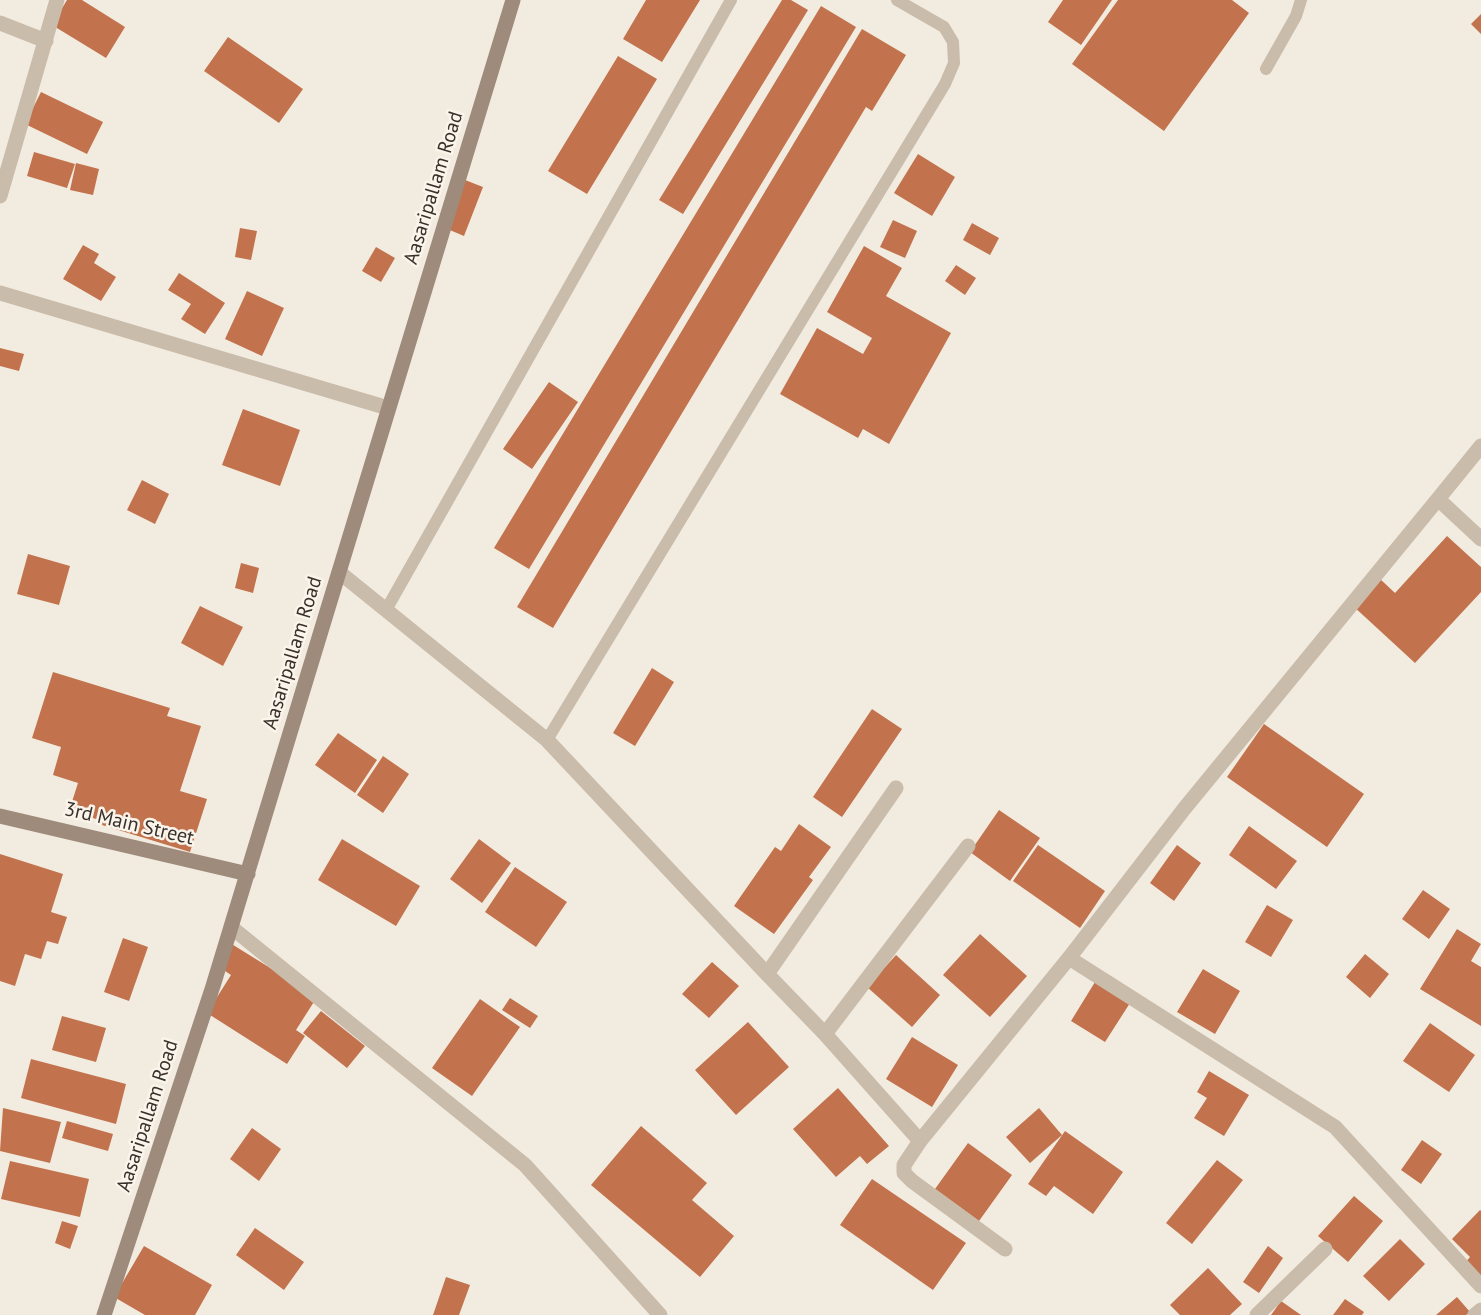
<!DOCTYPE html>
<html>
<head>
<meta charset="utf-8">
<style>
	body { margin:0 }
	canvas { display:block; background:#f2ebdf }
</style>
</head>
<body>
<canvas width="1481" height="1315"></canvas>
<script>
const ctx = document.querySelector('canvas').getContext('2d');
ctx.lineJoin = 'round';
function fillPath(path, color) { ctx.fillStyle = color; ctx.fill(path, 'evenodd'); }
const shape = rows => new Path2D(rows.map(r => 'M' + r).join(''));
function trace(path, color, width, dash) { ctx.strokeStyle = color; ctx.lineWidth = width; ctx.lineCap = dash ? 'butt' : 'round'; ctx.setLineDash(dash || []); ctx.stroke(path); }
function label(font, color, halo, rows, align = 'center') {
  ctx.font = font + ' "PT Sans",sans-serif'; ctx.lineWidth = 5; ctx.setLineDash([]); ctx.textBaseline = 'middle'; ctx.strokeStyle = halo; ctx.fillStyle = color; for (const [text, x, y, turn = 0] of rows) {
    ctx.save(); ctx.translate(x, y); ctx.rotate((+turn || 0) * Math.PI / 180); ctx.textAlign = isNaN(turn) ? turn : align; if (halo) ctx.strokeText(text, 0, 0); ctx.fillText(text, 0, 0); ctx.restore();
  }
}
const building = shape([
	[67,0,82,0,125,27,106,58,52,25],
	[646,0,700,0,662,62,623,39],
	[782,0,791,0,808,10,683,214,659,200],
	[1063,0,1112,0,1081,45,1048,22],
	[1118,0,1232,0,1249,13,1164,131,1072,64],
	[821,6,856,27,529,569,494,548],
	[1481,14,1481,34,1471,24],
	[862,29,906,55,872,111,866,107,553,628,517,607],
	[228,37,303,89,279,123,204,71],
	[618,56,657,79,587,194,548,171],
	[41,92,103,122,87,154,25,124],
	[34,152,75,164,67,188,27,176],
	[918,154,955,177,932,216,894,193],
	[76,163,99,169,93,195,70,190],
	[465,180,483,187,464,236,445,228],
	[893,220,917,231,905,258,880,247],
	[972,223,999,238,990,255,963,240],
	[240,228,257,231,251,260,235,257],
	[83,245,99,254,94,263,116,277,101,301,63,279],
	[864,246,902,268,886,296,951,333,889,444,863,429,858,438,780,394,817,328,863,354,872,338,827,312],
	[376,247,395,258,381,282,362,271],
	[956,265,976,278,965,295,945,281],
	[179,273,225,303,205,334,181,319,191,304,168,290],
	[247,291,284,308,262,356,225,339],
	[0,348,24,354,19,371,0,366],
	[549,382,578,402,532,469,503,449],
	[243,409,300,430,280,486,222,465],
	[142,480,169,494,155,524,127,510],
	[1447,536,1481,567,1481,592,1415,663,1352,605,1378,577,1395,593],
	[28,554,70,566,59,605,17,594],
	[241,563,259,568,253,593,235,588],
	[200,606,243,627,223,666,181,643],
	[652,668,674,682,635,746,613,733],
	[53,672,170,708,167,716,201,726,180,791,207,799,190,852,102,825,103,821,69,811,78,783,53,775,61,747,32,738],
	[872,709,902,729,842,817,813,797],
	[1264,724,1364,794,1327,847,1227,777],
	[338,733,377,760,355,793,315,765],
	[383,756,409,774,383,813,357,795],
	[999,810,1040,838,1010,881,970,852],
	[799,824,831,847,809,877,813,880,774,934,734,906,775,847,781,851],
	[1249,826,1297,861,1276,889,1229,855],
	[342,839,420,886,396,926,318,880],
	[479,839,511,863,482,903,450,879],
	[1038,845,1105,891,1080,928,1013,881],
	[1177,845,1201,863,1174,901,1150,883],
	[0,854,63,874,51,912,67,917,58,944,47,941,41,959,25,954,15,986,0,981],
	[515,867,567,902,536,947,485,912],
	[1423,890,1450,909,1429,939,1402,919],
	[1267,905,1293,920,1271,957,1245,942],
	[1457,929,1481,944,1471,961,1481,967,1481,1026,1420,989],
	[980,934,1027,976,990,1017,943,975],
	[123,938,148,947,129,1001,104,992],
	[230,943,317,997,296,1030,305,1036,287,1064,207,1013,231,975,216,965],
	[1365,954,1389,974,1370,998,1346,977],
	[896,955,940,995,912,1027,867,987],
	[712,962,739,986,709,1018,682,994],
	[1203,969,1240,991,1215,1034,1177,1012],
	[1095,982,1130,1003,1105,1042,1071,1021],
	[510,998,538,1016,530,1028,502,1010],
	[480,999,520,1027,472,1096,432,1068],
	[321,1011,365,1046,347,1068,303,1033],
	[62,1016,106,1028,96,1062,52,1050],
	[748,1022,789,1067,736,1115,695,1070],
	[1430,1023,1475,1055,1449,1092,1403,1061],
	[912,1037,958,1065,932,1107,886,1079],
	[31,1059,126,1084,116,1124,21,1098],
	[1209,1071,1249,1095,1224,1136,1194,1118,1207,1098,1197,1092],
	[838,1088,889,1146,867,1164,860,1156,836,1177,793,1129],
	[3,1108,61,1122,50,1163,0,1151],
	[1039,1108,1062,1135,1030,1163,1006,1137],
	[67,1121,113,1134,108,1151,62,1138],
	[641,1126,707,1183,692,1200,734,1236,700,1277,591,1185],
	[252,1128,281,1149,259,1181,230,1159],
	[1065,1131,1123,1172,1093,1214,1054,1186,1046,1196,1028,1184],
	[1422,1140,1442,1154,1421,1184,1401,1170],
	[968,1143,1012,1175,979,1221,935,1189],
	[1217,1160,1243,1180,1192,1244,1166,1223],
	[10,1161,89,1179,80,1217,1,1199],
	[872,1179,966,1243,933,1290,840,1225],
	[1354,1196,1383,1221,1348,1262,1318,1236],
	[1480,1210,1481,1211,1481,1280,1464,1264,1470,1257,1452,1239],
	[62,1221,78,1226,70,1249,55,1243],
	[255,1228,304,1262,284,1290,236,1255],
	[1400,1239,1425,1264,1389,1301,1363,1276],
	[144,1246,212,1285,195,1315,145,1315,114,1297],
	[1268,1246,1283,1258,1259,1293,1243,1282],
	[1208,1268,1242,1304,1230,1315,1180,1315,1170,1305],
	[446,1277,470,1285,459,1315,433,1315],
	[1457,1297,1470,1312,1466,1315,1436,1315],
	[1345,1299,1364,1312,1362,1315,1333,1315],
	[1281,1301,1301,1315,1271,1315]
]);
const lane = shape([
	[1266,69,1296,16,1301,0],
	[386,610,731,0],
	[547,740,945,84,954,63,953,42,944,27,897,0]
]);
const street = shape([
	[0,23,46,41],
	[0,196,57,0],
	[0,293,388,408],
	[1481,446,1438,499,1481,539],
	[339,572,547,740,767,974,896,788],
	[231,927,525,1165,660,1315],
	[1069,958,1335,1127,1481,1286],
	[767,974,825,1034],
	[920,1141,825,1034,968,846],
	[1005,1249,912,1181,904,1173,904,1165,920,1141,1069,958,1184,809,1438,499],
	[1257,1315,1325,1249],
	[1475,1315,1481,1310]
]);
const secondary = shape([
	[0,816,248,874],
	[104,1315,213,986,513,0]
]);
const streetNames = [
	["Aasaripallam Road",434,188,-73],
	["Aasaripallam Road",293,653,-73],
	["3rd Main Street",129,824,13],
	["Aasaripallam Road",148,1116,-72]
];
fillPath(building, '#c2734d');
trace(lane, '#cabcab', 12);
trace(street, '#cabcab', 15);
trace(secondary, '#9e8b7c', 15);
label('20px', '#38302a', '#faf4eb', streetNames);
</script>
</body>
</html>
